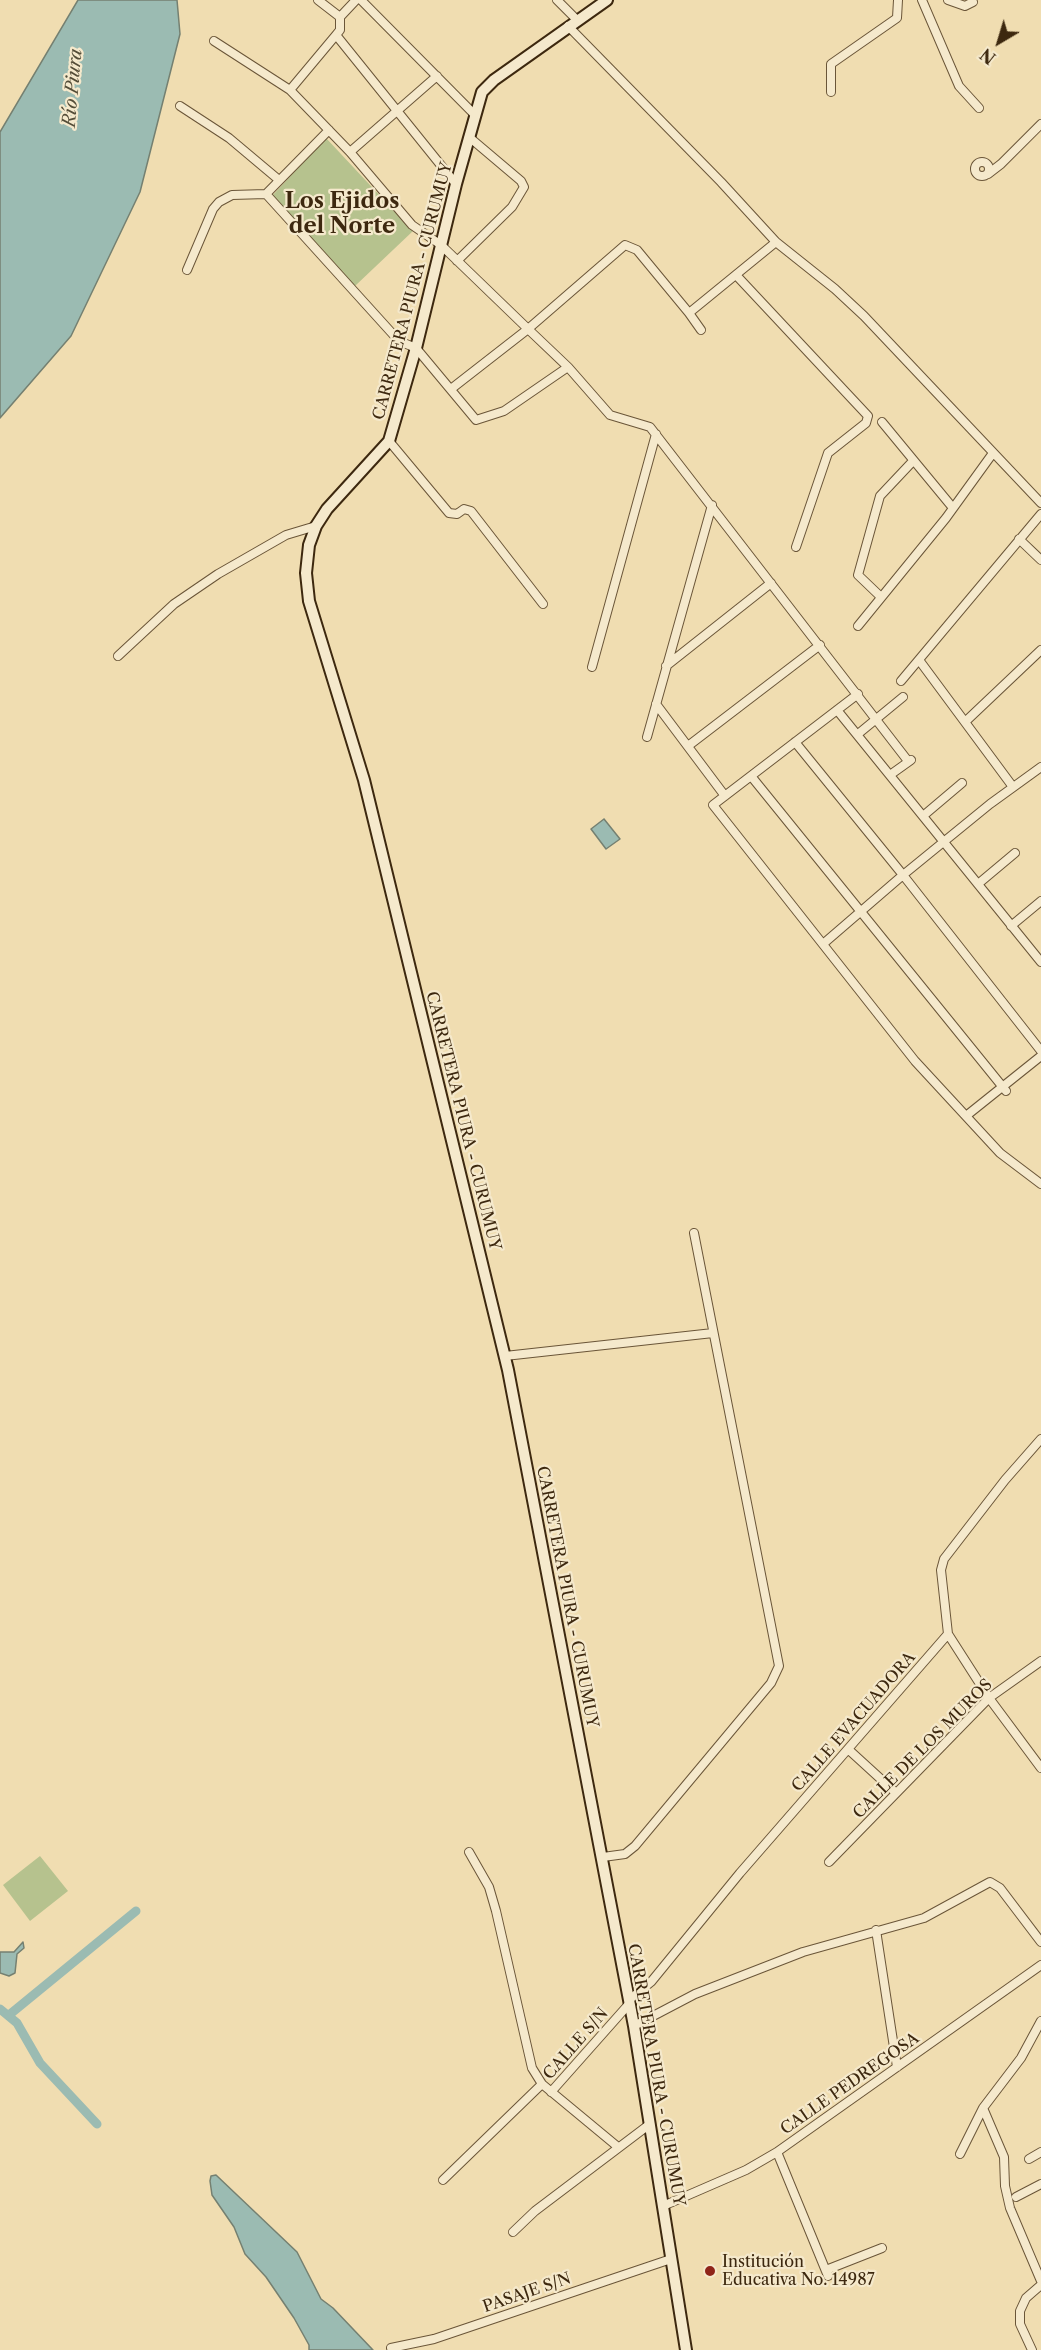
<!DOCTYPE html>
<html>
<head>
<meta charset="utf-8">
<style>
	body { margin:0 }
	#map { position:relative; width:1041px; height:2350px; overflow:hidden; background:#f0ddb1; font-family:"Libre Caslon Text",serif }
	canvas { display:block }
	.north { position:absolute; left:969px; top:12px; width:60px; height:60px; -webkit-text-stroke:4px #f5e9cc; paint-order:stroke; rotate:218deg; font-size:16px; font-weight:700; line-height:24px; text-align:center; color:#3d280f }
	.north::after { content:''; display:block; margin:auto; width:21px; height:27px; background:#3d280f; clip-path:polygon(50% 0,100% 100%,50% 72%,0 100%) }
</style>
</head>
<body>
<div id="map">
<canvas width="1041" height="2350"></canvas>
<div class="north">N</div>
</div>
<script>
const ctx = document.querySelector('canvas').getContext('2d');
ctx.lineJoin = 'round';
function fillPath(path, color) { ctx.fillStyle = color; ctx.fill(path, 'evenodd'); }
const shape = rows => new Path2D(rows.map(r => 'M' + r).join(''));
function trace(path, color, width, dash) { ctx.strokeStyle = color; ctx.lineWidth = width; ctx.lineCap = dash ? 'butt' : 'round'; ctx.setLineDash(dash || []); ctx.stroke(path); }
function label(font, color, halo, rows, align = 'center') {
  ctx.font = font + ' "Libre Caslon Text",serif'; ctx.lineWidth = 4.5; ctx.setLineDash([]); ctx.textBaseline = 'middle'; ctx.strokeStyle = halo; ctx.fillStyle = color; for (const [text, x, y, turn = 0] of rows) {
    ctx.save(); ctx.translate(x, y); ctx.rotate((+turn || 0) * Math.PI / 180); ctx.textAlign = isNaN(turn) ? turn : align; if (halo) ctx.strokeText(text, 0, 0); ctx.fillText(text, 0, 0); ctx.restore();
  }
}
const green = shape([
	[326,138,413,231,355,286,272,196],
	[40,1856,68,1891,30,1921,3,1885]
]);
const water = shape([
	[78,0,177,0,180,34,140,192,71,336,0,418,0,132,78,0],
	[604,819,620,839,606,849,591,829,604,819],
	[23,1942,24,1948,17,1954,15,1973,9,1976,0,1973,0,1952,14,1952,23,1942],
	[216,2175,297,2252,321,2299,333,2308,373,2350,309,2350,309,2345,294,2318,266,2277,245,2254,234,2227,212,2195,210,2181,211,2176,216,2175]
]);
const canal = shape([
	[0,2009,17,2023,40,2063,97,2124],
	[9,2015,136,1911]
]);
const minor = shape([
	[318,0,340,17],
	[361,0,474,114],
	[557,0,577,20],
	[922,0,959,86,979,108],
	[948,0,965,6,973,2],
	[568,26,721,182,776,242,835,289,864,316,1041,503],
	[336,35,456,184],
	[214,41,290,90,350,152,412,225,441,245,528,329,568,367,610,415,650,427,908,761],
	[290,90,336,35,340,30,340,17,356,0],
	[831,92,831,64,897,18,898,0],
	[180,106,229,138,279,180],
	[350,152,437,76],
	'975 169a7 7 0 1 1 14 0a7 7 0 1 1-14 0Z',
	[988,174,1001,164,1041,124],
	[266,194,399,341,416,348,476,420,504,411,568,367],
	[457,261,512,207,524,187,521,181,469,137],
	[187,270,213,209,219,202,232,195,266,194,329,130],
	[736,275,868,416,866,423,828,453,796,547],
	[701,330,689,313,776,242],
	[451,389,528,329,625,245,637,250,689,313],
	[882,422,953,508],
	[389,441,449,513,457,514,464,509,471,511,543,604],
	[1019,539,1041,560],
	[881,597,858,575,880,496,913,461],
	[858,626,946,518,993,453],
	[118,656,174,604,218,574,286,535,316,526],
	[919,660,1013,787],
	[666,666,771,583],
	[592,667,656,434],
	[901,681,1041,514],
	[858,694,713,805,915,1061,1000,1153,1041,1184],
	[656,704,725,796],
	[837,710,1041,962],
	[965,722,1041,650],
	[858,734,903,697],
	[647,737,712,505],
	[795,742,903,875,823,944],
	[688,746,820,645],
	[1041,767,990,804,903,875,1041,1051],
	[890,775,911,760],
	[751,776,1006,1091],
	[923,816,962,783],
	[978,884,1015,853],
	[1011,926,1041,901],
	[966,1116,1041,1056],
	[505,1356,713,1333],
	[948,1634,989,1698,1041,1768],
	[849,1750,895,1792],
	[469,1852,489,1887,496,1911,532,2068,542,2084,618,2147],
	[603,1857,625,1854,635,1846,771,1683,779,1666,694,1233],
	[829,1862,989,1698,1041,1661],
	[876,1930,897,2067],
	[629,2000,651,1982,740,1873,948,1634,941,1570,944,1559,1005,1480,1041,1439],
	[1041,2021,1021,2058,983,2108,1004,2157,1005,2186,1010,2208,1041,2281],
	[634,2026,695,1994,803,1952,924,1918,990,1882,1000,1888,1041,1942],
	[551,2092,629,2004],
	[777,2152,828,2276],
	[960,2154,983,2108],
	[1029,2159,1041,2152],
	[443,2180,542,2084],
	[1016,2197,1041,2184],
	[663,2206,746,2170,777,2152,1041,1965],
	[513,2232,535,2211,650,2124],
	[826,2270,882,2248],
	[391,2348,434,2339,671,2259],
	[1032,2350,1020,2324,1020,2311,1026,2298,1041,2285]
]);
const secondary = shape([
	[607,0,494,80,482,92,456,184,416,348,389,441,327,509,316,526,309,545,306,573,309,601,364,780,508,1370,634,2026,686,2350]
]);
const markers = [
	[710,2271,6,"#8f2418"]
];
const streetNames = [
	["CARRETERA PIURA - CURUMUY",413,291,-75],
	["CARRETERA PIURA - CURUMUY",463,1121,76],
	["CARRETERA PIURA - CURUMUY",567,1597,79],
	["CALLE EVACUADORA",854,1722,-49],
	["CALLE DE LOS MUROS",923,1749,-45],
	["CALLE S/N",576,2044,-49],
	["CARRETERA PIURA - CURUMUY",656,2075,80],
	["CALLE PEDREGOSA",850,2084,-35],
	["PASAJE S/N",527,2293,-19]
];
const poiNames = [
	["Institución",722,2262],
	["Educativa No. 14987",722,2280]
];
const waterNames = [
	["Río Piura",73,88,-85]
];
const districtNames = [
	["Los Ejidos",342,202],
	["del Norte",342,227]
];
fillPath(green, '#b6c28e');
fillPath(water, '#9bbbb2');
trace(water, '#758071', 1.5);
trace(canal, '#9bbbb2', 9);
trace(minor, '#6a5538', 10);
trace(secondary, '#3d280f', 14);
trace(minor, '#f5e9cc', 8);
trace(secondary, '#f5e9cc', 10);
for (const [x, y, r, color] of markers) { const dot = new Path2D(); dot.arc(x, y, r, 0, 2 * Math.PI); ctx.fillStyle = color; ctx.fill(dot); trace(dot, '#f5e9cc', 2); }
label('16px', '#3d280f', '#f5e9cc', streetNames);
label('16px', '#3d280f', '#f5e9cc', poiNames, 'left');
label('italic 18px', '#544d38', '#f5e9cc', waterNames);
label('bold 22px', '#3d280f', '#f5e9cc', districtNames);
</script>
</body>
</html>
